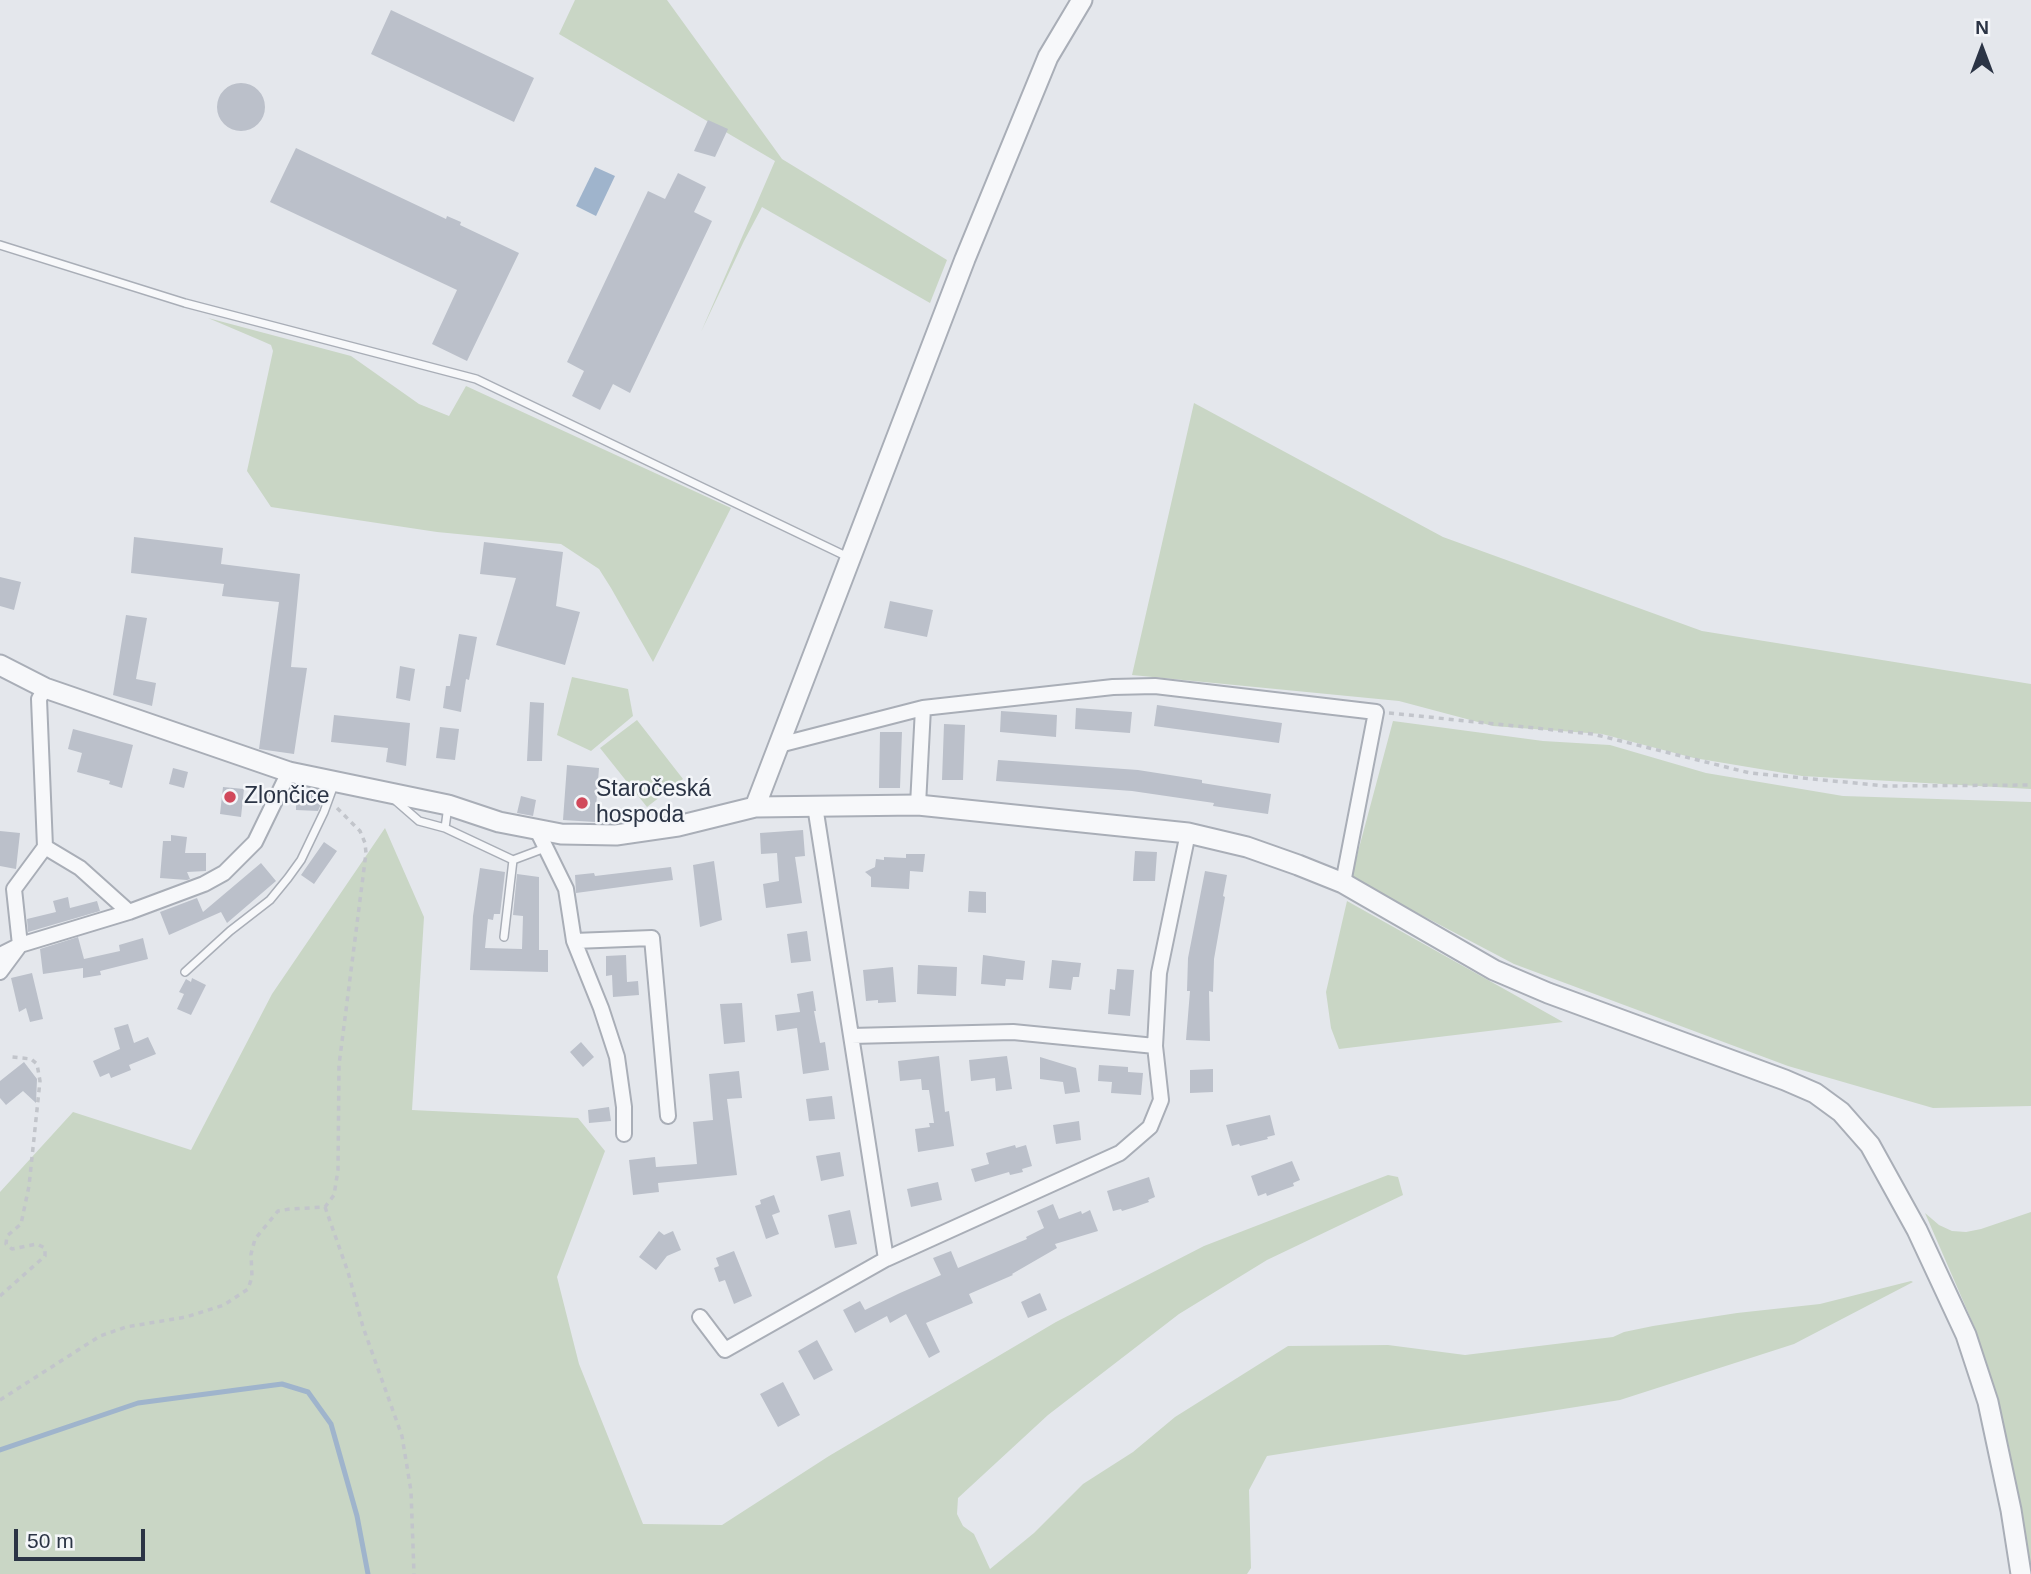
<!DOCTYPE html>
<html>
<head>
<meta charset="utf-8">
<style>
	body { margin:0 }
	#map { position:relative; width:2031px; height:1574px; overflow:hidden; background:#e4e7ec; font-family:Helvetica,sans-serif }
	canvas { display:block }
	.north { position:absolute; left:1947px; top:14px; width:70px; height:70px; -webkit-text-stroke:5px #f4f6f9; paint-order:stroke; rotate:0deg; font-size:19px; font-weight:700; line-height:28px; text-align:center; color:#2b3445 }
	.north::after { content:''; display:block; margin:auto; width:24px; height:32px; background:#2b3445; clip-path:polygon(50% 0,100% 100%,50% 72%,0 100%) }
	.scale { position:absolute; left:14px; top:1529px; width:131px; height:32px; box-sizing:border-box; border:4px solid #2b3445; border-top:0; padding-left:9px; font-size:21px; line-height:24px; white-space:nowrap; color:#2b3445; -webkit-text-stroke:5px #f4f6f9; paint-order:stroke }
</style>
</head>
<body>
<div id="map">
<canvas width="2031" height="1574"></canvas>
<div class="north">N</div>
<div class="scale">50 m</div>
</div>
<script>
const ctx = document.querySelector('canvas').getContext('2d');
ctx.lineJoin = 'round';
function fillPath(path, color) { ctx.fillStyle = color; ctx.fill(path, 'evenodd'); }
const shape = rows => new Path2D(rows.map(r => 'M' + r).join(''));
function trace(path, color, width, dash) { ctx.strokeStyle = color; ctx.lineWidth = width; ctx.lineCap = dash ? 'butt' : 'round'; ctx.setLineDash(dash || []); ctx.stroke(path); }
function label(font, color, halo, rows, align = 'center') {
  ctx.font = font + ' Helvetica,sans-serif'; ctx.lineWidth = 5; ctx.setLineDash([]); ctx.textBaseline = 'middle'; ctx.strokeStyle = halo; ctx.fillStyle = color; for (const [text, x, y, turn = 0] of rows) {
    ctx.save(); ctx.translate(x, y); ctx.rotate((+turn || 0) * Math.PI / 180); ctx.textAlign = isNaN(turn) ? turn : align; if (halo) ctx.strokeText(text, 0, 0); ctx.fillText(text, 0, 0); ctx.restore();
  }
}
const green = shape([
	[575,0,667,0,782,159,947,260,930,303,762,207,744,241,701,332,775,161,559,34],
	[208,318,351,356,419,404,449,416,466,386,731,508,653,662,611,588,599,569,561,544,437,532,271,507,247,471,273,351,271,345,262,341],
	[1194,403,1443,537,1702,631,2031,684,2031,789,1802,776,1694,758,1602,734,1493,726,1399,701,1132,675],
	[572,677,628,689,633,716,591,751,557,735],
	[637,720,683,779,647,807,600,748],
	[1393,721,1543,741,1610,745,1706,773,1843,796,2031,802,2031,1106,1933,1108,1788,1066,1514,964,1351,878],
	[385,828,424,917,412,1110,578,1118,605,1151,557,1277,579,1364,643,1524,722,1525,829,1456,1056,1322,1204,1246,1388,1175,1398,1177,1403,1195,1267,1260,1179,1314,1048,1415,958,1498,957,1514,963,1526,974,1534,990,1569,1034,1533,1083,1484,1133,1452,1175,1417,1288,1346,1388,1345,1465,1355,1613,1337,1624,1332,1653,1326,1737,1313,1820,1304,1911,1281,1913,1282,1794,1344,1620,1400,1267,1456,1249,1490,1251,1568,1247,1574,0,1574,0,1192,73,1112,191,1150,272,994],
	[1347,901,1563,1022,1339,1049,1331,1028,1326,992],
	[2031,1212,2031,1567,2009,1447,1974,1326,1925,1213,1939,1225,1952,1231,1966,1232,1981,1229]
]);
const water = shape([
	[595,167,615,176,596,216,576,206]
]);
const stream = shape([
	[0,1450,138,1403,282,1384,308,1392,331,1424,357,1516,368,1574]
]);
const building = shape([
	[391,10,534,78,514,122,371,54],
	'217 107a24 24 0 1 1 48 0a24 24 0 1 1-48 0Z',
	[708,120,728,129,715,157,694,151],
	[296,148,446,219,447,216,461,222,460,225,519,253,467,361,432,344,457,290,270,202],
	[678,173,706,187,694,212,712,221,630,393,613,384,600,410,572,396,584,371,567,362,648,191,665,199],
	[134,537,223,548,221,564,300,574,291,667,307,668,294,754,259,749,279,602,222,596,224,584,131,573],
	[484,542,563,552,556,606,580,612,565,665,496,645,516,578,480,574],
	[0,577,21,582,14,610,0,606],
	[890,601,933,610,927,637,884,628],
	[126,615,147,618,136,679,156,683,152,706,113,695],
	[459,634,477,637,469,680,466,679,461,712,443,708,446,686,450,686],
	[400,666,415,669,410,701,396,698],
	[530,702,544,703,542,761,527,761],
	[1157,705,1282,723,1279,743,1154,726],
	[1076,708,1132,712,1130,733,1075,729],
	[1001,711,1057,715,1056,737,1000,732],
	[334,715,410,723,406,766,386,762,388,748,331,742],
	[944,724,965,725,963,780,942,780],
	[440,727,459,729,455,760,436,758],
	[73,729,133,745,122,788,109,784,110,781,77,772,82,753,68,749],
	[880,732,902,732,900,788,879,788],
	[998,760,1138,770,1202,780,1202,783,1271,794,1268,814,1213,806,1214,803,1132,791,996,781],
	[567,765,599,768,595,822,563,820],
	[173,768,188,772,184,788,169,784],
	[223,787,244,789,241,817,220,814],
	[296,791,321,793,321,804,318,811,296,810],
	[521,796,536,800,533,816,517,813],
	[803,830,805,856,795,857,802,903,766,908,763,884,779,881,777,853,761,854,760,833],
	[0,831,20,833,16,869,0,866],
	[171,835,187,837,185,853,206,853,206,871,187,872,190,879,187,880,160,878,163,841,171,841],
	[324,842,337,851,314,884,301,875],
	[1135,851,1157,852,1155,881,1133,881],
	[906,854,925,854,923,872,910,871,909,889,871,887,871,877,865,872,875,867,876,859,884,860,884,857,906,858],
	[714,861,722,920,700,927,693,865],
	[261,863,276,881,227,923,221,912,169,935,160,912,197,898,203,912],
	[671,867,673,880,576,893,575,875,594,873,595,876],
	[480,868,505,872,500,914,494,914,493,920,488,919,485,948,522,949,523,916,513,915,517,874,539,877,539,950,548,950,548,972,470,970,473,916],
	[1205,871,1227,875,1223,896,1225,897,1214,959,1213,992,1209,991,1210,1041,1186,1040,1190,991,1187,991,1188,958],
	[969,891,986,892,986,913,968,912],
	[68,897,70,908,97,901,100,911,28,932,27,919,56,912,53,901],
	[807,931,811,961,791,963,787,934],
	[78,937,84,959,120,951,119,945,143,938,148,959,100,971,101,975,83,978,83,968,43,974,40,949],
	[626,955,627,982,638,981,639,995,613,997,612,975,606,976,606,956],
	[983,955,1025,961,1023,980,1006,979,1005,986,981,984],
	[1052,960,1081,963,1079,977,1073,977,1071,990,1049,988],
	[918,965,957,967,956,996,917,994],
	[893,967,896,1002,878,1003,878,1000,866,1001,863,970],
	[1117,969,1134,970,1130,1016,1108,1014,1110,989,1115,990],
	[32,973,43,1019,30,1022,26,1008,19,1012,11,978],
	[192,978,206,985,191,1015,177,1009,184,994,179,992,186,979,191,982],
	[813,991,816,1011,814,1011,820,1043,825,1042,829,1070,803,1074,797,1028,777,1031,775,1015,800,1012,797,994],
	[742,1003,745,1042,724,1044,720,1004],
	[128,1024,134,1043,148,1037,156,1054,129,1065,131,1070,111,1078,109,1073,100,1077,93,1061,120,1049,114,1028],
	[581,1042,594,1057,583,1067,570,1052],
	[939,1056,945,1112,949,1111,954,1146,918,1152,915,1129,930,1127,929,1123,934,1123,929,1090,922,1090,921,1079,900,1081,898,1061],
	[1007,1056,1012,1089,996,1091,995,1078,971,1081,969,1060],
	[1040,1057,1076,1068,1080,1092,1065,1094,1063,1082,1040,1079],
	[24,1062,37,1079,36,1103,23,1091,6,1105,0,1098,0,1081],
	[1099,1065,1128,1067,1128,1072,1143,1073,1141,1095,1111,1093,1112,1082,1098,1081],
	[1213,1069,1213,1092,1190,1093,1190,1070],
	[739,1071,742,1098,727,1099,737,1175,658,1183,659,1192,633,1195,629,1160,655,1157,656,1167,697,1164,693,1122,713,1120,709,1074],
	[832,1096,835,1119,809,1121,806,1099],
	[609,1107,611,1121,589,1123,588,1110],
	[1270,1115,1275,1135,1267,1137,1268,1139,1240,1146,1239,1144,1232,1146,1226,1125],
	[1079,1121,1081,1140,1056,1144,1053,1125],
	[1015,1145,1016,1148,1026,1145,1032,1166,1022,1169,1023,1172,1010,1175,1009,1172,975,1182,971,1169,989,1164,986,1153],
	[840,1152,844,1176,821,1181,816,1156],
	[1292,1161,1300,1180,1293,1183,1294,1186,1280,1191,1267,1196,1266,1193,1258,1196,1251,1176],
	[1149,1177,1155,1197,1148,1200,1149,1202,1135,1207,1122,1211,1121,1209,1113,1211,1107,1191],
	[938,1182,942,1200,911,1207,907,1189],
	[774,1195,780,1212,772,1215,779,1234,766,1239,755,1206,761,1204,760,1200],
	[1053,1204,1059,1219,1081,1211,1082,1214,1090,1210,1098,1231,1055,1244,1057,1248,1012,1274,1013,1275,969,1294,973,1303,926,1323,940,1352,929,1358,906,1314,890,1323,887,1316,855,1333,843,1310,860,1301,865,1310,900,1293,941,1275,933,1258,951,1251,958,1268,1027,1239,1026,1237,1044,1228,1037,1211],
	[850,1210,857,1244,835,1248,828,1215],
	[659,1231,664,1235,673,1231,681,1250,667,1256,656,1270,639,1257],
	[734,1251,752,1296,734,1304,725,1280,719,1282,714,1268,719,1266,716,1258],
	[1040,1293,1047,1310,1028,1318,1021,1302],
	[817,1340,833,1370,814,1380,798,1351],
	[783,1382,800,1415,778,1427,760,1394]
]);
const path = shape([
	[1389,713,1593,734,1750,773,1886,786,2031,785],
	[325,1207,348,1272,363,1327,402,1436,411,1491,414,1574],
	[0,1296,45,1256,45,1248,37,1244,12,1249,6,1244,7,1236,21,1224,29,1186,40,1081,37,1064,31,1059,12,1057],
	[0,1400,100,1336,126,1327,186,1317,224,1305,248,1289,252,1277,251,1254,255,1239,278,1211,290,1209,325,1207,334,1195,338,1170,339,1065,366,853,365,843,360,831,337,808]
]);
const service = shape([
	[0,245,185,303,476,379,850,558],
	[396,801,419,821,445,828],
	[448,806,445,828,513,860],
	[504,937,513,860,545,848],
	[185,972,230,931,270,900,288,878,301,860,324,812,335,782]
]);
const minor = shape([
	[779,745,923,708,1113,687,1155,686,1376,712,1343,883],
	[918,805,923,708],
	[815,806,886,1259],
	[537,830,566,889,574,941,652,938,668,1116],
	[45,847,39,699,45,688],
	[574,941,601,1008,617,1057,624,1107,624,1134],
	[0,955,20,945,129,912,204,884,224,873,255,842,289,772],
	[0,972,20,945,14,889,45,847,80,868,129,912],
	[851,1036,1013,1032,1155,1046],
	[700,1317,725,1350,886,1259,1120,1153,1150,1127,1161,1100,1155,1046,1159,973,1188,833]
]);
const tertiary = shape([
	[0,665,45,688,289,772,448,805,499,822,561,834,616,835,678,826,755,807,918,805,1188,833,1247,847,1298,865,1343,883,1494,970,1548,993,1785,1080,1815,1093,1841,1112,1870,1145,1917,1230,1966,1335,1988,1402,2011,1510,2021,1574],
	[755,807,965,259,1048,57,1082,0]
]);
const markers = [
	[230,797,7,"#d1495b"],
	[582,803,7,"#d1495b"]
];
const poiNames = [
	["Staročeská",596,790],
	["hospoda",596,816],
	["Zlončice",244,797]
];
fillPath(green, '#c9d6c5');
fillPath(water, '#9fb4cc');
trace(stream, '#9fb4cc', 5);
fillPath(building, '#bbc0ca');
trace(service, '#a9aeb7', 10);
trace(minor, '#a9aeb7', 18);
trace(tertiary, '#a9aeb7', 23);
trace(path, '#c2c5cb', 3.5, [5, 5]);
trace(service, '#f7f8fa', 7);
trace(minor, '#f7f8fa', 14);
trace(tertiary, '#f7f8fa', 19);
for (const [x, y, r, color] of markers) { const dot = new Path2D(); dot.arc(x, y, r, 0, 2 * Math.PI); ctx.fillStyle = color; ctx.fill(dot); trace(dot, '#f4f6f9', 2.5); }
label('23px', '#2b3445', '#f4f6f9', poiNames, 'left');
</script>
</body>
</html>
